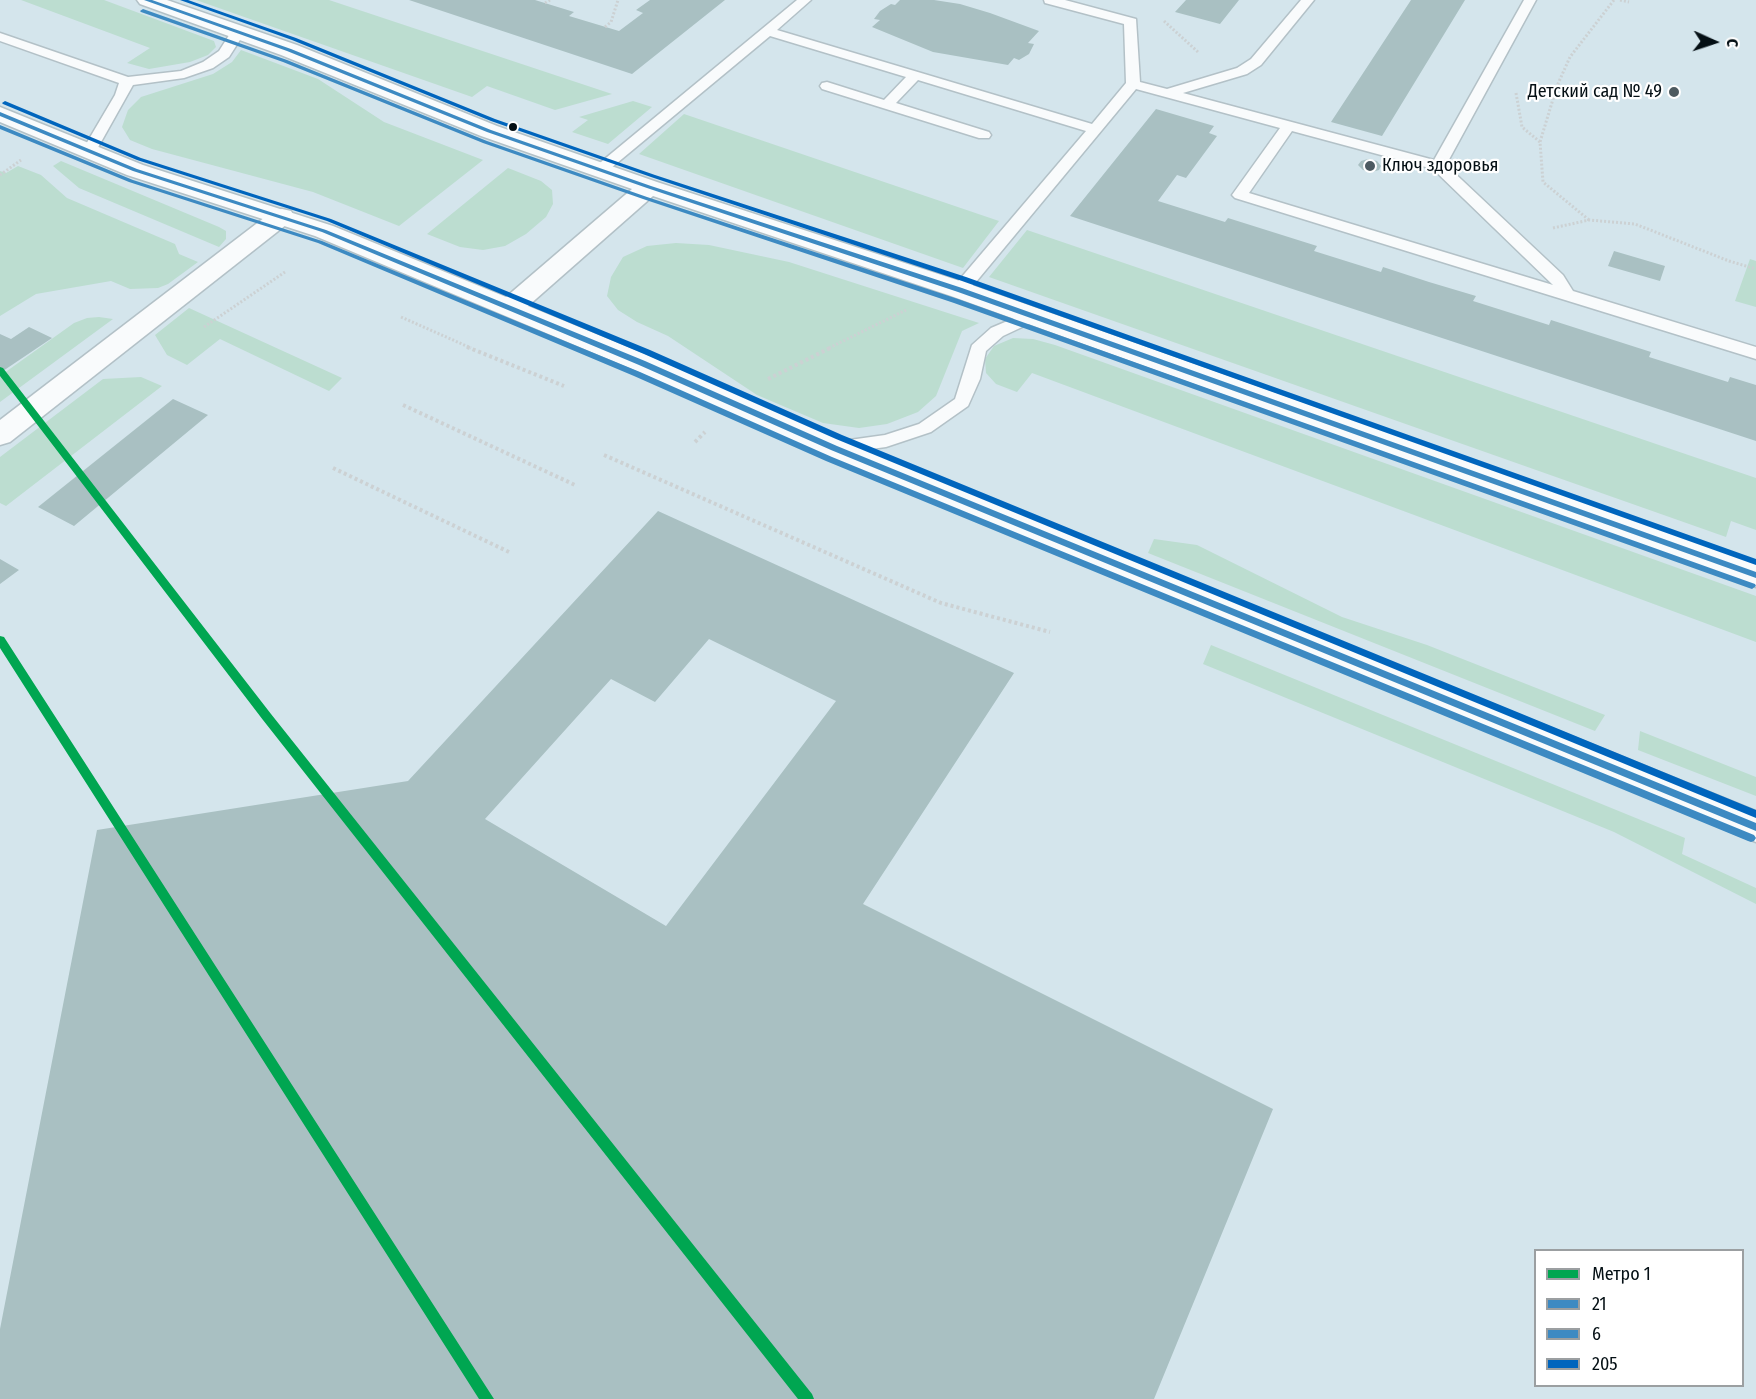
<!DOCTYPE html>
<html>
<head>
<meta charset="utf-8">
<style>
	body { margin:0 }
	#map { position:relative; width:1756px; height:1399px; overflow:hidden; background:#d4e5ec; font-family:"Fira Sans Condensed",sans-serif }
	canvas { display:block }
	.legend { position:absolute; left:1534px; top:1249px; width:210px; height:138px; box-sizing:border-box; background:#fff; border:2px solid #9b9fa1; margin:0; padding:8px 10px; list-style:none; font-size:18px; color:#040f14 }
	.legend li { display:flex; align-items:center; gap:12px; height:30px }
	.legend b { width:30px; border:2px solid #9b9fa1 }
	.north { position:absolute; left:1684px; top:12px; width:60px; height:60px; -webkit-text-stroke:4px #fff; paint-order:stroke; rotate:93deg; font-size:16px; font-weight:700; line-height:24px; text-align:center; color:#040f14 }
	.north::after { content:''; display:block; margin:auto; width:21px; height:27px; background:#040f14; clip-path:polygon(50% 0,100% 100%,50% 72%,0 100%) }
</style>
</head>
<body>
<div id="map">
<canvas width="1756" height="1399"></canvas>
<ul class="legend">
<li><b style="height:8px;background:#00a651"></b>Метро 1</li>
<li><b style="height:8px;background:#3d8ac2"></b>21</li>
<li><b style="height:8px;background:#3d8ac2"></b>6</li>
<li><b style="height:8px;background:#0065bd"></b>205</li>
</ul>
<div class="north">С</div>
</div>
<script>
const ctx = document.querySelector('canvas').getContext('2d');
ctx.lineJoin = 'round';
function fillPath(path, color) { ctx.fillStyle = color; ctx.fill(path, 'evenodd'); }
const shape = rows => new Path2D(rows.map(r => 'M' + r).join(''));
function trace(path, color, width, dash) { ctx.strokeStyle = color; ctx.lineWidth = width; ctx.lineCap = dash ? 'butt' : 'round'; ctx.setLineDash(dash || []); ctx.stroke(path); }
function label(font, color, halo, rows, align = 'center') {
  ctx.font = font + ' "Fira Sans Condensed",sans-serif'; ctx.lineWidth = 4.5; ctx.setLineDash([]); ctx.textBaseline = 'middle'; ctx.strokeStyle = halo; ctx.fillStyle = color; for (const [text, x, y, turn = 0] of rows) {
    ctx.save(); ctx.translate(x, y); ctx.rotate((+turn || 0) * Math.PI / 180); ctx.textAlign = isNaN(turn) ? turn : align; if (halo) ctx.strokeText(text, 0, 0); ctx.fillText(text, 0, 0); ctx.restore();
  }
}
const green = shape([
	[21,0,104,0,214,41,216,47,208,55,190,62,149,69,127,63,150,48],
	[196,0,329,0,612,94,555,110,487,86,472,97],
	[241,50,318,79,384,122,483,160,399,226,313,192,152,149,130,140,122,127,128,110,141,97,213,74,232,62],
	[633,101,652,107,608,144,572,132,588,120,579,117],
	[684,114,999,221,963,268,639,154],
	[61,161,219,227,226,231,226,239,219,247,79,188,53,166],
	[18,166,41,175,67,198,175,244,179,254,198,262,168,284,158,288,130,289,111,281,36,294,0,316,0,171,6,173],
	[508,168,541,181,552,190,553,204,546,217,526,234,505,246,483,250,460,247,427,234],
	[1027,230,1756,478,1756,530,1731,521,1726,537,989,277],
	[676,243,709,245,789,262,979,323,962,331,936,396,918,412,887,424,859,428,823,423,757,395,668,336,637,322,618,310,607,296,611,277,623,257,647,246],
	[1750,259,1756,261,1756,307,1735,301],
	[189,308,342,378,329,391,220,339,187,365,167,355,155,335],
	[99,317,113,319,0,402,0,376,74,323,87,318],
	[1013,338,1033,339,1055,345,1756,596,1756,642,1032,373,1017,392,996,384,986,373,985,359,994,346],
	[141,377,162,386,6,506,0,503,0,457,103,379],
	[1154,539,1197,545,1342,617,1427,645,1605,715,1595,731,1148,553],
	[1211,645,1685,838,1682,854,1756,888,1756,904,1614,832,1203,664],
	[1640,731,1756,777,1756,796,1638,750]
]);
const building = shape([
	[409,0,535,0,574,12,569,16,619,31,643,13,636,10,650,0,725,0,632,74],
	[900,0,934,0,960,4,990,13,1039,31,1028,43,1034,44,1029,54,1019,60,1014,58,1008,65,933,52,872,27,880,20,874,19,880,11,891,4,895,5],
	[1186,0,1239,0,1220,24,1175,12],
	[1411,0,1465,0,1382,136,1331,122],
	[1156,109,1214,126,1209,133,1217,136,1186,178,1177,175,1158,201,1225,222,1228,218,1317,246,1314,251,1381,272,1383,267,1429,282,1476,296,1473,301,1549,325,1551,320,1651,352,1649,357,1728,382,1730,377,1756,385,1756,441,1070,216],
	[1368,159,1377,161,1381,166,1379,170,1372,172,1363,170,1358,165,1361,161],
	[1614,251,1665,266,1660,281,1608,266],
	[29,327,52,338,0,373,0,334,11,339],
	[173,399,208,415,74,526,38,507],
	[658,511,1014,673,863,904,1273,1109,1154,1399,0,1399,0,1329,97,830,408,781],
	[709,639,836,701,666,926,485,819,611,679,655,702],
	[0,559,19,570,0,584]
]);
const pathFar1 = shape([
	[1620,0,1629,2],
	[545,3,550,0],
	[1164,21,1198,52],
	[605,27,611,22,618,0],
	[1516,93,1522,127,1540,142],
	[0,175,21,160],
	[1589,220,1543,182,1540,142,1557,86,1570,57,1614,0],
	[1553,228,1589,220,1635,224,1729,261,1756,269],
	[401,317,471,348],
	[204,327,285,272],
	[829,348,906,310]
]);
const path = shape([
	[467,347,564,386],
	[768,379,832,347],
	[403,405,575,485],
	[695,442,705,432],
	[604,455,941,603,1050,632],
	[333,468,509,552]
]);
const lane = shape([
	[797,0,811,0,777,30,1092,124,1126,83,1124,24,1045,3,1044,0,1065,0,1136,19,1140,82,1167,89,1237,68,1251,59,1301,0,1314,0,1261,65,1247,74,1183,93,1434,160,1524,0,1536,0,1446,165,1563,275,1573,291,1756,347,1756,359,1235,198,1232,195,1280,128,1136,89,966,294,960,295,954,294,952,290,954,286,1086,131,918,80,896,103,989,132,991,135,989,138,979,138,822,89,820,86,822,83,827,82,884,100,906,77,770,36,605,173,595,173,593,170,595,167,797,0],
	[1292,131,1433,169,1553,285,1249,193,1292,131],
	[238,28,245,32,229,57,213,68,184,78,133,85,96,151,89,155,82,151,115,95,119,83,0,41,0,33,128,77,181,71,203,62,219,51,233,29,238,28],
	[1031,311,1037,312,1039,316,1037,320,1003,336,986,351,980,379,968,406,931,432,886,447,834,454,828,453,825,448,828,443,885,435,919,424,955,399,972,345,991,328,1031,311]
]);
const street = shape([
	[282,209,291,211,294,216,291,221,10,442,0,445,0,420,273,211,282,209]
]);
const secondary = shape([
	[137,0,167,0,297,45,497,126,657,182,969,284,1756,563,1756,587,951,296,653,196,528,306,652,357,844,441,1756,811,1756,842,824,455,632,369,315,236,127,175,0,122,0,107,143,165,333,226,506,297,632,189,481,136,281,55,140,4,137,0]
]);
const bus1 = shape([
	[144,0,152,0,291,49,491,130,651,186,962,288,1756,572,1756,578,958,292,647,188,487,132,287,51,144,0],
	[0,112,137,169,326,230,645,361,837,446,1756,823,1756,831,831,450,639,365,322,232,133,171,0,116,0,112]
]);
const bus2 = shape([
	[143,9,287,60,487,141,647,197,958,299,1755,584,1756,586,1752,589,1749,588,954,303,643,199,483,143,283,62,141,12,140,11,143,9],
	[0,125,133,180,322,241,640,372,832,457,1754,835,1756,838,1754,841,1751,842,1748,841,826,461,634,376,318,243,129,182,0,129,0,125]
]);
const bus3 = shape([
	[180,0,188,0,296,38,495,119,655,175,966,277,1756,559,1756,565,962,281,651,177,491,121,292,40,180,0],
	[5,101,141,158,331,219,650,350,842,435,1756,810,1756,818,836,439,644,354,327,221,137,160,3,104,2,103,5,101]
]);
const metro1 = shape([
	[0,367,3,368,271,714,812,1394,814,1399,798,1399,263,720,0,376,0,367],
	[0,636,4,637,494,1399,479,1399,0,648,0,636]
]);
const markers = [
	[1674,92,6,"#4d5a60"],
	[513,127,5,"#040f14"],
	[1370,166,6,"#4d5a60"]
];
const farPoinames = [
	["Детский сад № 49",1662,92],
	["Ключ здоровья",1382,166,"left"]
];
fillPath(green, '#bcddd0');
fillPath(building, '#a9c0c2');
trace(lane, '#b3c1c7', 3);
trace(street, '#b3c1c7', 3);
trace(secondary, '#b3c1c7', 3);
trace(pathFar1, '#ccd1d3', 3, [2, 2]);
trace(path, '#ccd1d3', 4, [3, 3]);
fillPath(lane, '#f9fbfc');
fillPath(street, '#f9fbfc');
fillPath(secondary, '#f9fbfc');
fillPath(bus1, '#3d8ac2');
fillPath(bus2, '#3d8ac2');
fillPath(bus3, '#0065bd');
fillPath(metro1, '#00a651');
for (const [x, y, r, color] of markers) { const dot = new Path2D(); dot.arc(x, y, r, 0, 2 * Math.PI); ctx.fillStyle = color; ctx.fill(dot); trace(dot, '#fff', 2); }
label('18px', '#040f14', '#fff', farPoinames, 'right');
</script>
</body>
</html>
